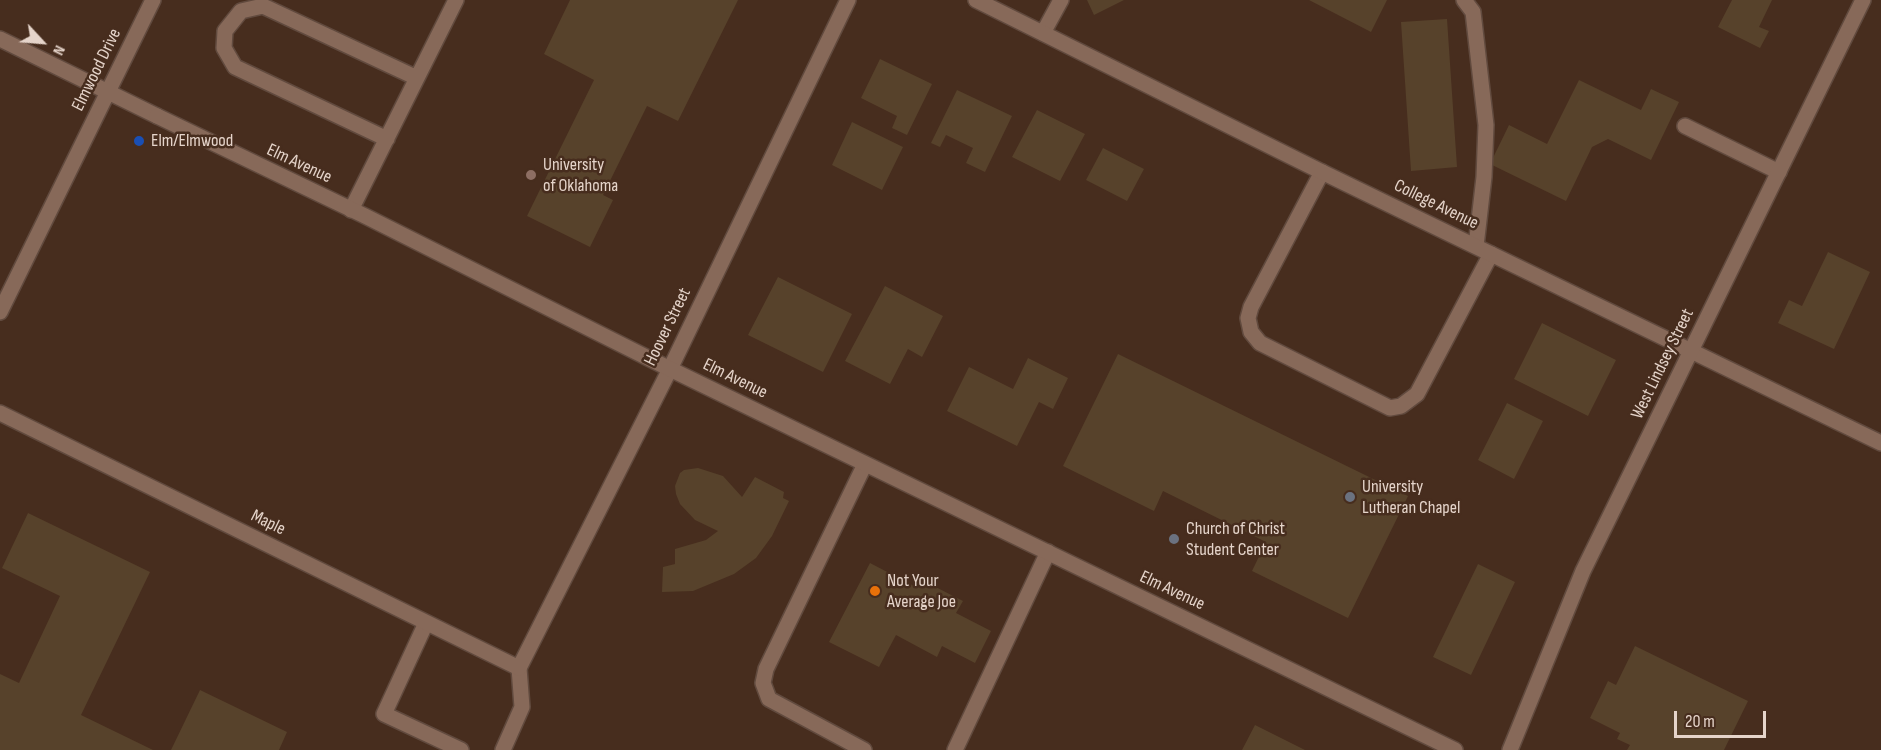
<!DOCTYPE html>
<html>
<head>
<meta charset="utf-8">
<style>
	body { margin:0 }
	#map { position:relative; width:1881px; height:750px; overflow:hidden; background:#472d1e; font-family:"Sofia Sans Condensed",sans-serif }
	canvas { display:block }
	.north { position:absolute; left:12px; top:12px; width:60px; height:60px; -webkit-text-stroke:4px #472d1e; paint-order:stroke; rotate:116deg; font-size:16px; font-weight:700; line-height:24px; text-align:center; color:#e5d4ca }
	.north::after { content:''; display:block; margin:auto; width:21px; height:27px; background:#e5d4ca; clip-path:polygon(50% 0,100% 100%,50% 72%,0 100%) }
	.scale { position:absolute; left:1674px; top:711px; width:92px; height:27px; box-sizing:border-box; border:3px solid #e5d4ca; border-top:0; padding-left:8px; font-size:18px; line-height:21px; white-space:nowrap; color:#e5d4ca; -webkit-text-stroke:4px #472d1e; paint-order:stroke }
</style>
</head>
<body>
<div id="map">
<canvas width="1881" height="750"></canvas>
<div class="north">N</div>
<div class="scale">20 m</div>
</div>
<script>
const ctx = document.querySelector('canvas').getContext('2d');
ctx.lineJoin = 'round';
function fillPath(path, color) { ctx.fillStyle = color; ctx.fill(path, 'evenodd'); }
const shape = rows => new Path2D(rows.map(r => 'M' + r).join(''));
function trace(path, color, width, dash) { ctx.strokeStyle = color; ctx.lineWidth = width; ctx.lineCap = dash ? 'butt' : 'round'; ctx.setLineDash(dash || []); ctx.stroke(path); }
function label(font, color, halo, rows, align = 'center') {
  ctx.font = font + ' "Sofia Sans Condensed",sans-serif'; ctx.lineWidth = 5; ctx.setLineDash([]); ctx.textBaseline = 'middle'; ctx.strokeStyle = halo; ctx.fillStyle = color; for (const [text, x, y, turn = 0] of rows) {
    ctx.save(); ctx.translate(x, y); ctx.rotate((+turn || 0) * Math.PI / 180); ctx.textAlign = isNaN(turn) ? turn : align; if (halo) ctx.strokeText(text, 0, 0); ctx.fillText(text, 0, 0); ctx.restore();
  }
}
const building = shape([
	[570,0,738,0,678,121,647,106,603,195,613,200,590,247,527,216,594,80,544,54],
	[1087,0,1124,0,1094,15],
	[1309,0,1387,0,1371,32],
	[1732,0,1772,0,1759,27,1769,31,1760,48,1718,27],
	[1447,19,1457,167,1411,171,1401,22],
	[880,59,932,84,907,135,892,128,897,116,861,98],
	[1579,80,1641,110,1651,89,1679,102,1651,160,1608,139,1592,147,1566,201,1490,164,1509,125,1547,144],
	[957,90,1012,116,985,172,966,163,973,148,946,135,940,147,931,143],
	[1037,110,1085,134,1060,181,1012,157],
	[852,122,903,147,882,190,832,165],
	[1103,148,1144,169,1127,201,1086,180],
	[1828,252,1870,272,1834,349,1778,323,1789,300,1802,306],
	[778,277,852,314,823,372,748,335],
	[885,286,943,316,922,357,908,349,890,384,845,361],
	[1542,323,1616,360,1588,416,1514,379],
	[1118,354,1408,496,1348,618,1252,571,1266,542,1163,491,1154,511,1063,466],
	[1028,358,1068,378,1053,409,1039,402,1017,446,947,411,969,367,1013,389],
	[1507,403,1543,421,1514,479,1478,460],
	[698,468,723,476,742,497,755,477,784,492,783,498,789,501,772,536,756,558,734,574,693,591,662,592,663,567,675,564,675,549,706,540,718,531,695,520,680,504,676,494,675,486,680,473,684,470],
	[28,513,150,572,81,715,153,750,0,750,0,674,19,683,60,596,2,568],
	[870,563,918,588,922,580,963,601,956,613,991,631,975,663,942,646,937,657,896,635,879,667,829,642],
	[1478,564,1515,582,1471,675,1433,657],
	[1635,646,1748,701,1724,750,1627,750,1630,745,1617,739,1620,733,1590,718,1608,681,1616,685],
	[200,690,287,732,279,750,171,750],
	[1255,725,1305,750,1242,750]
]);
const service = shape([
	[1464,0,1473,12,1486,125,1484,177,1476,246],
	[1043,33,1061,0],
	[1685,126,1779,172],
	[387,139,235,67,224,48,225,31,241,11,263,6,417,78],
	[1322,172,1251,307,1248,318,1251,332,1260,343,1390,408,1401,406,1417,394,1491,254],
	[351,210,456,0],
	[426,623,384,714,461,750],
	[503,750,522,707,519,668],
	[864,750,769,699,763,683,766,669,865,464],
	[955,750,1048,552]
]);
const minor = shape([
	[976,0,1322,172,1881,443],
	[0,39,157,116],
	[0,312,153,0],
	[0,413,519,668,670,369,848,0]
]);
const tertiary = shape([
	[157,116,365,216,670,369,1455,750],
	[1510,750,1583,571,1863,0]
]);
const markers = [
	[139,141,6,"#1a4fb4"],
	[531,175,6,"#8d6e63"],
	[1350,497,6,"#6b7280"],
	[1174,539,6,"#6b7280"],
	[875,591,6,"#e8710a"]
];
const streetNames = [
	["Elmwood Drive",97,70,-64],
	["Elm Avenue",299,164,25],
	["College Avenue",1436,205,26],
	["Hoover Street",668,327,-64],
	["West Lindsey Street",1663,364,-64],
	["Elm Avenue",735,379,26],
	["Maple",268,523,26],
	["Elm Avenue",1172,591,25]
];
const poiNames = [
	["Elm/Elmwood",151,141],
	["University",543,165],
	["of Oklahoma",543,186],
	["University",1362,487],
	["Lutheran Chapel",1362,508],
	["Church of Christ",1186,529],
	["Student Center",1186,550],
	["Not Your",887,581],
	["Average Joe",887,602]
];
fillPath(building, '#57422b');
trace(service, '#614a3e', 18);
trace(minor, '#614a3e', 18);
trace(tertiary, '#614a3e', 18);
trace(service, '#876959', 15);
trace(minor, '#876959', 15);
trace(tertiary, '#876959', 15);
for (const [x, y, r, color] of markers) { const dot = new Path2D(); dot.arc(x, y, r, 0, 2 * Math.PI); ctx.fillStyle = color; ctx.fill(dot); trace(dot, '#472d1e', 2); }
label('18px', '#e5d4ca', '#472d1e', streetNames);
label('18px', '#e5d4ca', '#472d1e', poiNames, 'left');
</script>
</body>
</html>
